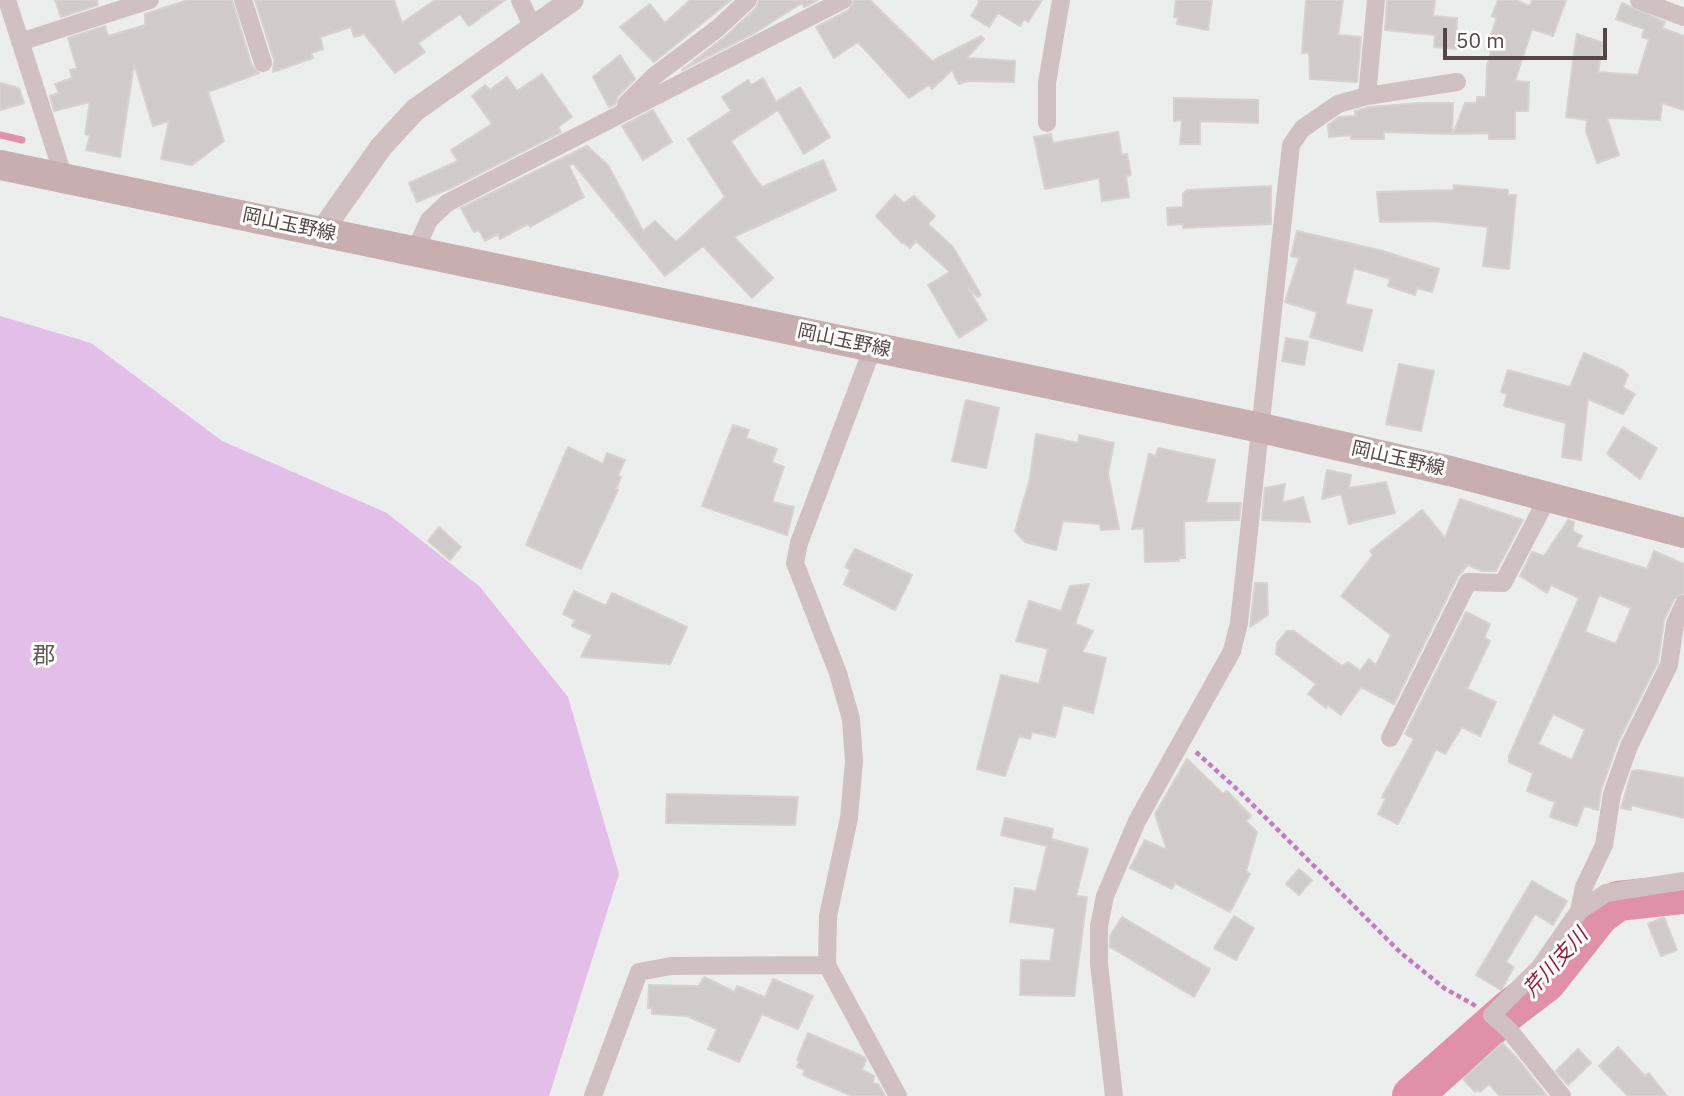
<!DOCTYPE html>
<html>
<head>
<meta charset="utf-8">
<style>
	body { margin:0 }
	#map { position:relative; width:1684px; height:1096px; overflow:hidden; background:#eceeed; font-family:"IBM Plex Sans",sans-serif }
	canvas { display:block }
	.scale { position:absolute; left:1443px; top:28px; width:164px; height:32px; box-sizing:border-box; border:4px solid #574647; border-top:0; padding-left:9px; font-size:21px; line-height:24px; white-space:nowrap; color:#574647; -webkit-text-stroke:5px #fff; paint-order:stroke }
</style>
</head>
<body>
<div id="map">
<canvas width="1684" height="1096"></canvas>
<div class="scale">50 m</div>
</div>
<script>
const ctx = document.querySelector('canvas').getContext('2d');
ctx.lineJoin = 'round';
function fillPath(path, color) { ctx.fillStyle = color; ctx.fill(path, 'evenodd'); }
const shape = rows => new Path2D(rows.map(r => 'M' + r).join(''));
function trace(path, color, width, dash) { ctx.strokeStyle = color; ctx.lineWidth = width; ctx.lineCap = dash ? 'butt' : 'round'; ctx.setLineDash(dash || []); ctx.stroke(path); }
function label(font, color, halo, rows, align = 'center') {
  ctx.font = font + ' "IBM Plex Sans","Noto Sans JP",sans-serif'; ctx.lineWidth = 6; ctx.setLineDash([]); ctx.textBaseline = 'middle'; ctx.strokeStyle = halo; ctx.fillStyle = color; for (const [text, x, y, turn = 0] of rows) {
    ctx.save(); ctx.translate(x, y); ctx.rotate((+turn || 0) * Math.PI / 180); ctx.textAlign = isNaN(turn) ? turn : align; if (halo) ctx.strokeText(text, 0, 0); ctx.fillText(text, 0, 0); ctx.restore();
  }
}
const green = shape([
	[0,316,91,343,222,441,387,513,480,587,568,697,619,874,549,1096,0,1096]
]);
const stream = shape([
	[0,135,22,140]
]);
const river = shape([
	[1412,1096,1508,1011,1546,982,1599,915,1618,901,1684,894]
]);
const building = shape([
	[55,0,97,0,98,5,61,17,55,0],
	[188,0,232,0,252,66,259,73,208,92,224,141,192,165,161,159,169,121,153,126,134,64,120,157,86,150,90,135,85,134,90,102,54,111,50,96,59,93,55,84,72,78,70,70,77,68,68,38,105,26,108,36,145,25,145,14,188,0],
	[255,0,394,0,402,23,435,0,505,0,469,26,460,14,418,43,425,52,395,73,364,34,354,37,351,27,320,37,323,49,311,53,313,58,273,72,274,60,255,0],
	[690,0,731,0,654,62,620,27,650,4,665,23,690,0],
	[759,0,818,0,804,7,802,3,756,32,682,70,726,36,756,8,759,0],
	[854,0,870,0,932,61,981,36,984,39,967,58,1015,61,1014,82,967,81,959,84,952,70,932,89,929,85,909,98,858,42,834,58,816,27,849,10,854,0],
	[978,0,1042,0,1028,22,1024,19,1020,26,998,13,989,27,971,16,980,1,978,0],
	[1176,0,1212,0,1208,30,1177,24,1178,17,1174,17,1176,0],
	[1306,0,1343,0,1338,35,1361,37,1357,82,1310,79,1309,53,1302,53,1306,0],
	[1387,0,1435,0,1433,16,1457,18,1456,49,1434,47,1435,35,1385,30,1387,0],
	[1498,0,1515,0,1530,6,1532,0,1566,0,1553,36,1532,29,1515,81,1529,82,1528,111,1515,111,1515,139,1489,139,1489,133,1453,134,1465,103,1477,103,1477,97,1486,97,1487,66,1491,51,1485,50,1497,18,1492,16,1498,0],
	[1622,3,1665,22,1662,28,1684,36,1684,110,1662,103,1660,120,1607,118,1619,155,1597,163,1586,131,1587,120,1566,117,1574,53,1577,34,1603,43,1598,72,1638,75,1649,39,1642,37,1644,29,1616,19,1622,3],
	[620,55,635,79,618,96,615,104,609,107,593,77,620,55],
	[542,74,572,117,558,127,561,132,451,188,417,202,409,183,458,161,451,150,492,124,472,96,485,85,490,90,507,77,517,91,542,74],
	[763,78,776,102,800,87,830,137,804,154,778,110,731,141,753,175,762,187,823,160,836,190,734,237,773,278,752,298,703,246,665,276,573,163,569,166,584,197,530,227,528,224,500,239,498,234,485,241,479,230,474,232,461,208,587,146,608,165,643,231,655,221,676,242,725,197,688,139,731,111,722,97,748,80,751,85,763,78],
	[0,83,19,88,24,103,0,110,0,83],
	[1174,98,1258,100,1258,123,1200,121,1200,144,1180,144,1182,120,1174,121,1174,98],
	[1419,103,1453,103,1452,134,1384,132,1384,139,1351,139,1351,135,1329,137,1328,125,1339,117,1355,116,1355,111,1369,107,1419,103],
	[653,110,672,142,643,160,622,126,653,110],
	[1118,132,1122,155,1127,154,1131,175,1126,176,1129,197,1102,201,1099,178,1045,189,1034,137,1051,134,1053,143,1118,132],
	[1454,185,1508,190,1508,195,1516,195,1509,269,1483,266,1488,227,1433,221,1380,222,1377,192,1453,190,1454,185],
	[1271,186,1271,224,1183,228,1183,224,1168,225,1167,208,1183,207,1183,194,1187,190,1271,186],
	[895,195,904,203,914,196,935,216,928,224,953,247,981,295,978,297,968,288,987,320,959,338,928,285,950,272,916,241,910,248,903,242,902,243,876,216,895,195],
	[1297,231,1383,251,1439,269,1432,292,1417,288,1415,295,1388,286,1390,279,1354,268,1345,304,1372,310,1362,351,1310,337,1317,312,1285,302,1299,258,1291,256,1297,231],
	[1286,338,1308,342,1304,365,1282,361,1286,338],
	[1584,353,1623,370,1628,375,1623,387,1635,394,1623,414,1588,399,1581,460,1562,457,1566,423,1504,406,1507,394,1501,392,1508,370,1570,387,1584,353],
	[1399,364,1434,371,1421,431,1386,424,1399,364],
	[966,400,999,408,986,468,952,461,966,400],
	[733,425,749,430,746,438,777,449,772,462,784,467,772,502,794,507,787,535,702,506,733,425],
	[1623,427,1657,448,1640,479,1607,454,1623,427],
	[1036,434,1078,443,1079,435,1114,443,1108,473,1119,529,1101,530,1100,524,1063,521,1056,550,1025,542,1015,531,1030,478,1036,434],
	[568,447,603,464,607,453,625,460,618,475,621,477,616,489,618,490,581,569,526,545,568,447],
	[1158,448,1215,460,1206,503,1241,503,1239,520,1184,521,1185,558,1179,558,1179,561,1145,562,1144,528,1132,529,1149,454,1156,456,1158,448],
	[1327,470,1351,475,1349,488,1386,482,1395,513,1349,524,1341,494,1322,499,1327,470],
	[1285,484,1282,503,1303,497,1310,522,1262,520,1265,488,1285,484],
	[1460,499,1523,520,1496,571,1482,571,1468,565,1458,576,1394,704,1361,687,1341,715,1328,705,1326,708,1308,694,1316,684,1276,654,1277,643,1287,631,1294,631,1342,666,1348,662,1360,671,1369,659,1376,665,1391,635,1341,596,1373,555,1370,551,1422,510,1445,538,1460,499],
	[1568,520,1574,522,1573,531,1582,536,1576,547,1647,569,1654,551,1684,564,1684,593,1674,599,1664,620,1658,662,1618,742,1601,790,1598,810,1584,806,1577,826,1550,817,1555,802,1527,791,1533,773,1509,762,1509,756,1579,598,1551,585,1547,593,1520,576,1532,552,1544,556,1568,520],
	[1599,595,1631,608,1616,644,1585,632,1599,595],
	[1553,714,1585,729,1572,760,1538,744,1553,714],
	[439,527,461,547,450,560,428,541,439,527],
	[855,549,912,575,895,610,844,584,850,570,845,567,855,549],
	[1255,583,1267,583,1268,615,1250,627,1255,583],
	[1089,584,1075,624,1093,631,1082,652,1106,658,1093,713,1063,705,1055,737,1032,732,1030,739,1019,736,1005,776,977,769,1001,675,1039,684,1048,649,1016,641,1029,601,1061,611,1070,586,1089,584],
	[574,591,606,606,612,593,687,627,670,664,581,657,592,635,572,626,575,620,563,614,574,591],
	[1466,612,1490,624,1484,637,1490,641,1467,689,1496,702,1480,736,1462,727,1445,754,1436,749,1398,824,1378,814,1386,799,1382,797,1414,739,1405,734,1466,612],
	[1187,759,1223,794,1227,791,1251,816,1246,821,1257,832,1246,871,1250,874,1230,912,1175,883,1172,889,1130,868,1145,840,1167,850,1155,814,1187,759],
	[1638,770,1684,778,1684,818,1631,805,1631,810,1621,808,1632,771,1638,770],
	[667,794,798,797,795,825,666,823,667,794],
	[1005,818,1053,829,1051,839,1088,849,1076,896,1087,897,1074,996,1020,995,1021,960,1050,961,1055,928,1010,922,1015,888,1036,891,1047,846,1001,835,1005,818],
	[1299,869,1312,880,1299,895,1286,884,1299,869],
	[1532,881,1567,901,1553,925,1535,914,1506,962,1514,967,1501,990,1476,975,1532,881],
	[1234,916,1254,928,1236,960,1214,948,1234,916],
	[1122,917,1210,969,1194,997,1110,947,1110,936,1122,917],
	[1664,917,1677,950,1661,956,1648,924,1664,917],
	[704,977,735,992,737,986,765,997,773,979,813,996,798,1029,762,1014,739,1062,708,1049,717,1029,687,1016,652,1014,652,1008,648,1008,649,985,699,986,704,977],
	[808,1033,864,1057,866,1060,862,1070,874,1076,873,1083,879,1085,885,1096,852,1096,803,1075,805,1070,797,1067,800,1061,797,1060,808,1033],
	[1502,1043,1517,1058,1547,1096,1500,1096,1489,1084,1480,1092,1477,1090,1475,1092,1463,1079,1502,1043],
	[1618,1047,1645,1076,1649,1073,1667,1096,1628,1096,1599,1066,1618,1047],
	[1578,1049,1591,1063,1568,1085,1556,1071,1578,1049]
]);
const path = shape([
	[1196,752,1240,792,1401,953,1444,988,1476,1006]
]);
const minor = shape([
	[7,0,64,178],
	[243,0,263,63],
	[520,0,533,28],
	[1639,0,1684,17],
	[20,42,150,0],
	[1367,96,1457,82],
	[626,104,653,77,718,28,748,0],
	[1047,123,1047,83,1061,0],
	[415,251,429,220,447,203,843,0],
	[873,347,799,543,795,563,838,673,851,719,854,761,849,818,828,916,827,965,898,1096],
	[1390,738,1468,582,1503,583,1548,497],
	[1579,911,1584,887,1604,845,1612,794,1629,746,1669,665,1675,624,1684,604],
	[593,1096,639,972,671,966,827,965],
	[1114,1096,1099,964,1099,926,1105,896,1137,821,1232,651,1239,623,1291,145,1302,129,1338,104,1367,96,1376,0],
	[1562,1096,1509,1030,1492,1015,1540,967,1579,911,1606,893,1684,881]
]);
const tertiary = shape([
	[321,232,381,147,415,110,572,0]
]);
const primary = shape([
	[0,165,1261,428,1450,471,1684,533]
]);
const streetNames = [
	["岡山玉野線",289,225,12],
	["岡山玉野線",844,341,12],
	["岡山玉野線",1398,459,13]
];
const waterNames = [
	["芹川支川",1556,963,-48]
];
const quarterNames = [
	["郡",44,656]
];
fillPath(green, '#e3bee8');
trace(stream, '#e090a8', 7);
trace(river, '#e090a8', 40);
fillPath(building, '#d0caca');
trace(building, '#d7d2d0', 2);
trace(path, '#c27ac2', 4.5, [5, 3.5]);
trace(minor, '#d0c0c1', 18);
trace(tertiary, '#d0c0c1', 23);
trace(primary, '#c8aeae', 30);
label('19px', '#574647', '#fff', streetNames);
label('italic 21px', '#941c3f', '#fff', waterNames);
label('23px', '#605a59', '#fff', quarterNames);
</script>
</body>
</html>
